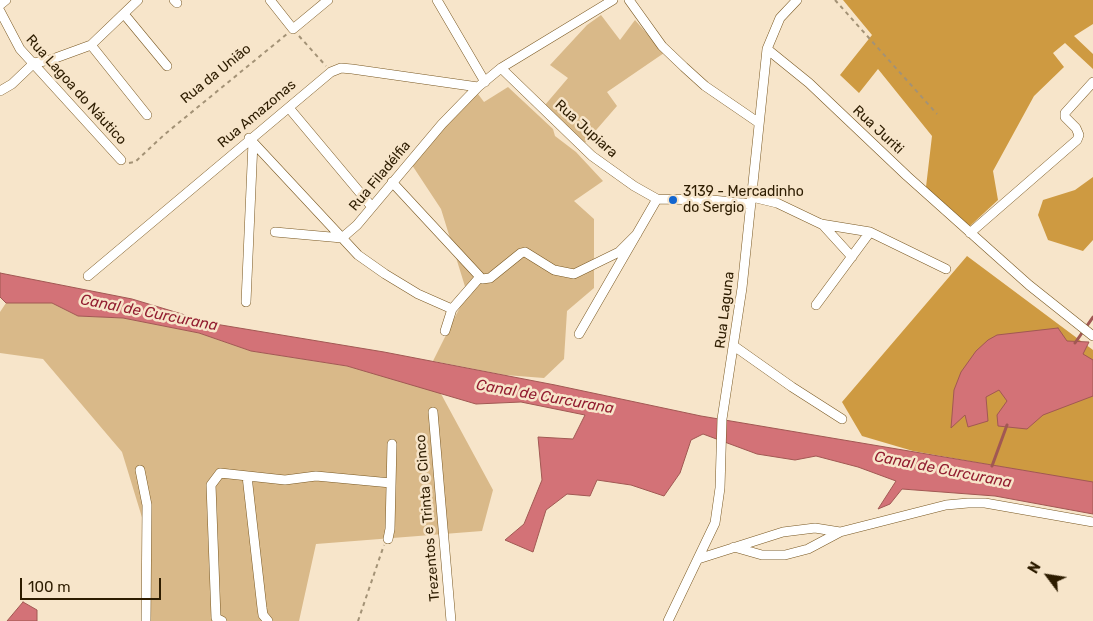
<!DOCTYPE html>
<html>
<head>
<meta charset="utf-8">
<style>
	body { margin:0 }
	#map { position:relative; width:1093px; height:621px; overflow:hidden; background:#f7e5ca; font-family:Rubik,sans-serif }
	canvas { display:block }
	.north { position:absolute; left:1023px; top:551px; width:50px; height:50px; -webkit-text-stroke:4px #f7e5ca; paint-order:stroke; rotate:301deg; font-size:14px; font-weight:700; line-height:20px; text-align:center; color:#2d1c00 }
	.north::after { content:''; display:block; margin:auto; width:18px; height:22px; background:#2d1c00; clip-path:polygon(50% 0,100% 100%,50% 72%,0 100%) }
	.scale { position:absolute; left:20px; top:578px; width:141px; height:22px; box-sizing:border-box; border:2px solid #2d1c00; border-top:0; padding-left:6px; font-size:15px; line-height:18px; white-space:nowrap; color:#2d1c00; -webkit-text-stroke:4px #f7e5ca; paint-order:stroke }
</style>
</head>
<body>
<div id="map">
<canvas width="1093" height="621"></canvas>
<div class="north">N</div>
<div class="scale">100 m</div>
</div>
<script>
const ctx = document.querySelector('canvas').getContext('2d');
ctx.lineJoin = 'round';
function fillPath(path, color) { ctx.fillStyle = color; ctx.fill(path, 'evenodd'); }
const shape = rows => new Path2D(rows.map(r => 'M' + r).join(''));
function trace(path, color, width, dash) { ctx.strokeStyle = color; ctx.lineWidth = width; ctx.lineCap = dash ? 'butt' : 'round'; ctx.setLineDash(dash || []); ctx.stroke(path); }
function label(font, color, halo, rows, align = 'center') {
  ctx.font = font + ' Rubik,sans-serif'; ctx.lineWidth = 5; ctx.setLineDash([]); ctx.textBaseline = 'middle'; ctx.strokeStyle = halo; ctx.fillStyle = color; for (const [text, x, y, turn = 0] of rows) {
    ctx.save(); ctx.translate(x, y); ctx.rotate((+turn || 0) * Math.PI / 180); ctx.textAlign = isNaN(turn) ? turn : align; if (halo) ctx.strokeText(text, 0, 0); ctx.fillText(text, 0, 0); ctx.restore();
  }
}
const green = shape([
	[601,15,620,40,635,20,664,53,607,92,617,106,584,144,545,105,568,78,550,65,587,25],
	[508,87,553,129,555,136,576,152,603,181,574,201,594,219,594,288,567,311,564,359,544,378,505,375,433,361,467,293,441,209,412,165,463,106,478,94,484,102],
	[6,303,52,303,78,316,123,318,199,333,251,351,347,366,440,392,493,490,482,531,316,544,299,621,143,621,144,524,122,452,43,359,0,353,0,312]
]);
const forest = shape([
	[843,0,1093,0,1093,24,1074,36,1093,54,1093,69,1065,43,1053,53,1064,67,1034,96,993,171,998,200,970,226,926,187,932,136,878,69,859,93,840,75,872,35],
	[1093,177,1093,240,1083,251,1048,240,1038,215,1043,200,1075,190],
	[967,256,1093,350,1093,483,913,451,862,436,842,402]
]);
const water = shape([
	[0,273,132,299,215,324,384,352,555,385,701,416,1093,482,1093,514,995,496,902,489,890,504,878,509,896,481,858,467,816,456,795,460,757,454,703,434,691,440,680,473,664,496,631,485,597,480,590,496,567,494,546,510,533,552,505,540,524,524,542,480,538,437,573,439,585,415,521,402,476,404,347,366,251,351,199,333,123,318,78,316,52,303,6,303,0,297,0,273],
	[1058,328,1067,341,1089,342,1083,354,1093,360,1093,396,1043,415,1027,429,998,426,997,415,1007,401,999,390,986,397,988,421,968,427,965,415,951,428,954,390,961,372,976,351,988,340,997,335,1058,328],
	[23,602,37,610,37,621,7,621,23,602]
]);
const stream = shape([
	[1075,343,1093,317],
	[992,466,1007,425]
]);
const path = shape([
	[835,0,937,114],
	[299,36,326,66],
	[129,163,135,162,165,134,287,34],
	[358,621,384,545]
]);
const minor = shape([
	[174,0,177,3],
	[270,0,293,29,328,0],
	[437,0,485,82],
	[629,0,662,46,684,67,705,86,759,123],
	[0,5,6,0],
	[0,11,20,49,121,160],
	[124,14,167,66],
	[91,45,147,115],
	[767,49,809,83,907,176,1029,285,1093,336],
	[501,68,592,156,634,186,657,199,712,200,751,204],
	[0,91,12,84,34,63,50,60,91,45,138,0],
	[289,108,372,207],
	[249,138,358,255,385,274,418,294,452,309],
	[392,182,482,279,490,278,521,253,525,252,554,270,574,274,619,252,637,234],
	[752,197,777,203,821,224,870,232,946,269],
	[822,224,852,257],
	[275,232,342,238,357,225,442,124,478,87,501,68,613,0],
	[970,233,1077,140,1079,135,1076,128,1065,117,1065,113,1093,82],
	[88,276,331,72,341,68,352,69,478,87],
	[246,302,253,142],
	[816,305,870,232],
	[445,331,452,309,479,278],
	[579,334,657,199],
	[734,346,792,387,842,419],
	[433,412,451,621],
	[140,470,147,505,146,621],
	[247,476,262,608,263,615,268,621],
	[388,539,390,529,392,444],
	[734,547,762,555,785,555,808,549,840,532],
	[698,559,783,532,815,528,840,532,946,505,968,503,985,503,1093,522],
	[222,621,216,618,211,485,220,473,285,480,316,476,391,483],
	[668,621,715,523,720,488,722,419,742,288,767,49,780,18,797,0]
]);
const markers = [
	[673,200,5,"#1366d0"]
];
const streetNames = [
	["Rua da União",216,74,-39],
	["Rua Lagoa do Náutico",76,90,48],
	["Rua Amazonas",257,114,-40],
	["Rua Jupiara",586,129,42],
	["Rua Juriti",878,130,43],
	["Rua Filadélfia",380,176,-50],
	["Rua Laguna",725,310,-83],
	["Trezentos e Trinta e Cinco",428,518,-95]
];
const poiNames = [
	["3139 - Mercadinho",683,192],
	["do Sergio",683,208]
];
const waterNames = [
	["Canal de Curcurana",149,313,11],
	["Canal de Curcurana",545,397,10],
	["Canal de Curcurana",943,470,11]
];
fillPath(green, '#d9b989');
fillPath(forest, '#ce9a41');
fillPath(water, '#d37277');
trace(water, '#a15853', 1);
trace(stream, '#a15853', 3);
trace(minor, '#795822', 10);
trace(path, '#a39276', 2, [4, 4]);
trace(minor, '#fff', 9);
for (const [x, y, r, color] of markers) { const dot = new Path2D(); dot.arc(x, y, r, 0, 2 * Math.PI); ctx.fillStyle = color; ctx.fill(dot); trace(dot, '#f7e5ca', 2); }
label('14px', '#2d1c00', '#f7e5ca', streetNames);
label('14px', '#2d1c00', '#f7e5ca', poiNames, 'left');
label('italic 15px', '#931e31', '#f7e5ca', waterNames);
</script>
</body>
</html>
